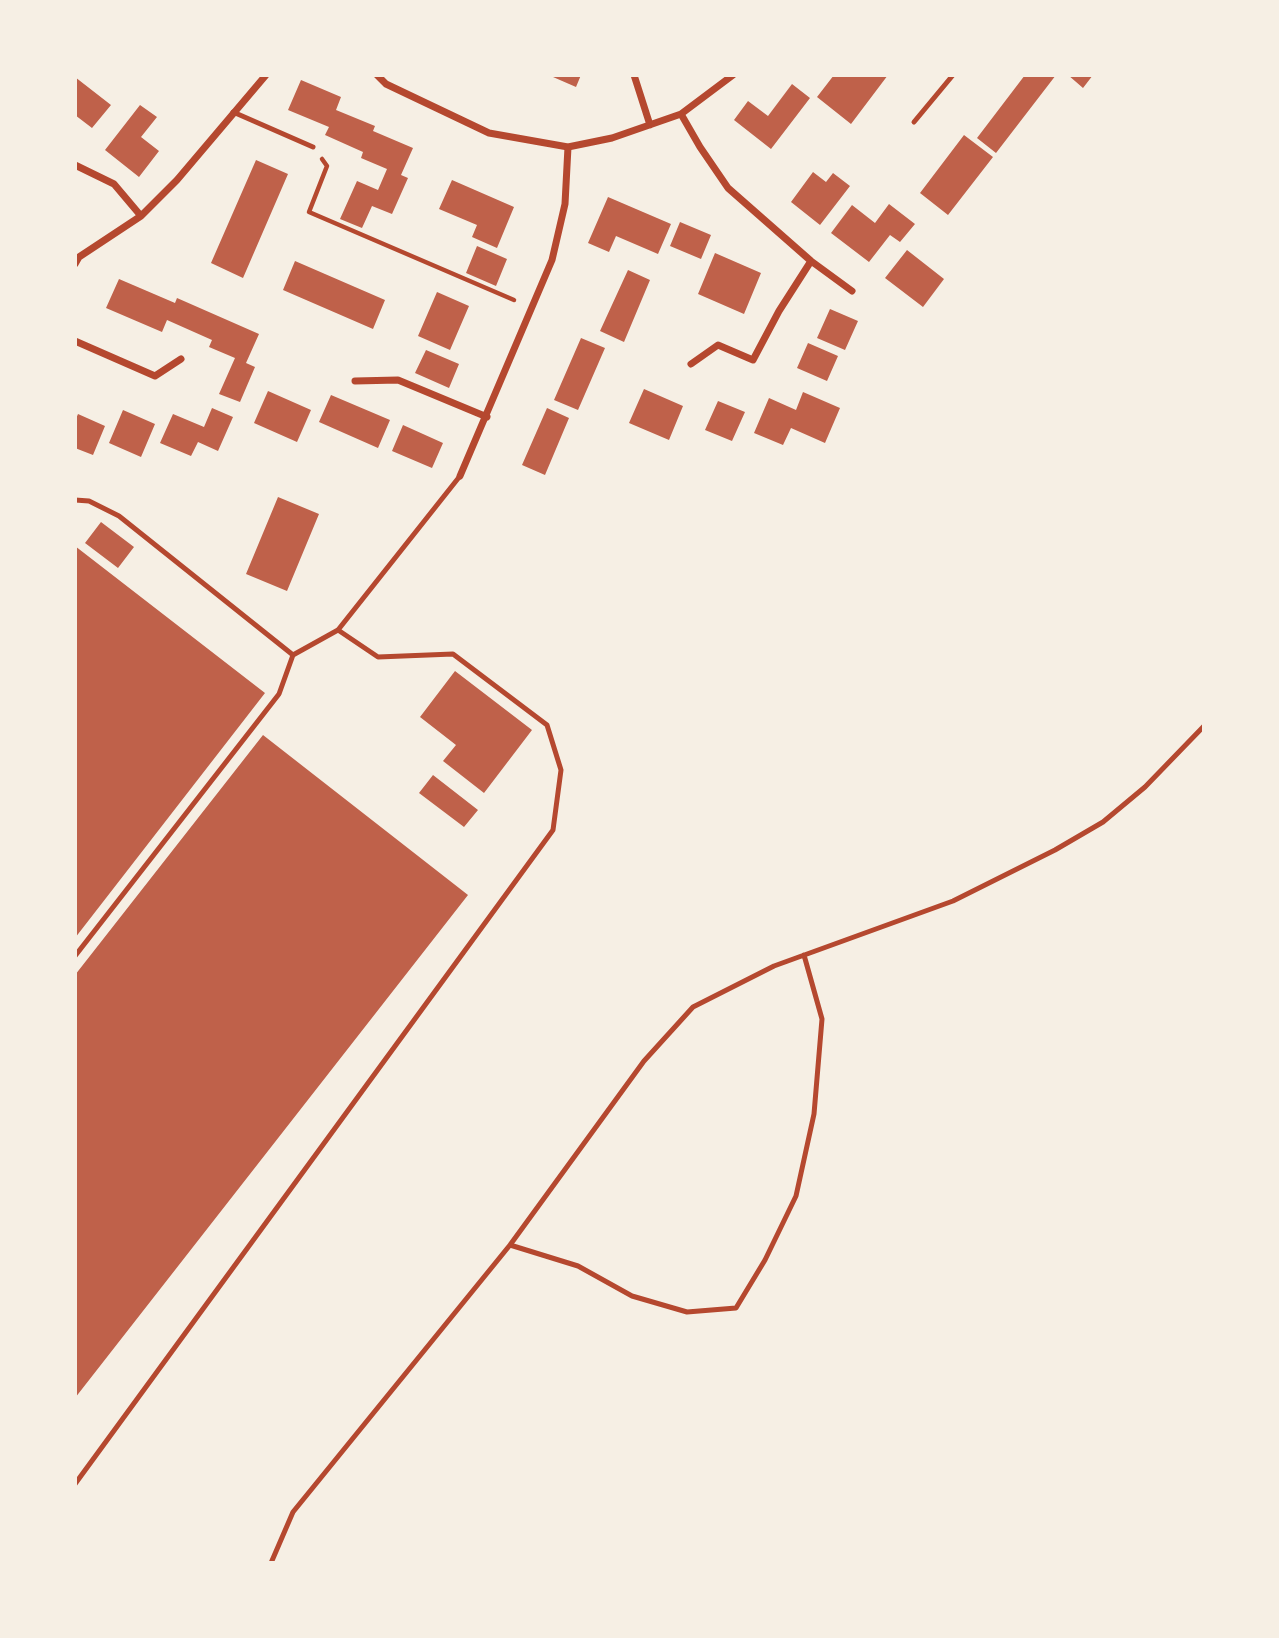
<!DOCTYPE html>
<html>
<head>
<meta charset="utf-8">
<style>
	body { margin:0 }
	#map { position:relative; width:1279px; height:1638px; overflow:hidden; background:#f6efe4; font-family:Karla,sans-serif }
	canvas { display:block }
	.frame { position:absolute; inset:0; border:77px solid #f6efe4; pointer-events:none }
</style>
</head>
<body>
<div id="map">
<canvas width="1279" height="1638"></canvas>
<div class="frame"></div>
</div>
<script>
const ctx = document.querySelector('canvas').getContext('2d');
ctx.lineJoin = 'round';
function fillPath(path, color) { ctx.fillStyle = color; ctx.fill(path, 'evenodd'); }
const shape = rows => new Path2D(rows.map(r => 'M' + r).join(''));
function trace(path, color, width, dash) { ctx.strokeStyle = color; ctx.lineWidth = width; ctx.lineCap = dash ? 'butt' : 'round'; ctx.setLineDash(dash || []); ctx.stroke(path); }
const building = shape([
	[554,75,581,75,576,87,553,77],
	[834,75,888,75,851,124,817,97],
	[1025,75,1056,75,996,153,977,138],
	[1068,75,1093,75,1083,88],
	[75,77,111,105,92,128,75,115],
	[301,80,341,97,336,110,375,126,373,131,413,148,401,175,408,178,392,214,372,206,362,228,340,219,357,181,378,190,387,169,361,158,363,152,325,135,329,127,288,110],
	[792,84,810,98,771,149,734,120,748,101,768,116],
	[140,105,157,117,141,137,159,151,139,177,105,150],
	[964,135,993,157,948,215,920,193],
	[256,160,288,174,243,278,211,263],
	[813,172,826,182,833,173,850,186,820,225,791,202],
	[452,180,514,207,497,248,472,237,477,225,439,209],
	[608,197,671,224,658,254,616,236,609,252,588,243],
	[889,204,915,224,900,242,890,235,869,262,831,233,852,205,875,223],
	[680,222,711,235,701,259,670,246],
	[477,246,507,259,496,286,466,273],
	[907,250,944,279,923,307,885,278],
	[715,253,761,273,744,314,698,294],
	[295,261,385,300,373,329,283,290],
	[628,270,650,280,624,342,600,331],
	[119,279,175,303,177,298,259,334,246,363,255,367,240,402,219,394,235,358,209,347,212,340,167,320,162,332,106,308],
	[437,292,469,306,450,350,418,336],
	[830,309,858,321,845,350,817,338],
	[581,338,605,348,578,410,554,400],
	[808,343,838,356,827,381,797,368],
	[426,350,459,364,449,388,415,373],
	[644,389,683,406,669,440,629,423],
	[268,391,311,410,297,442,254,423],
	[803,392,840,408,825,443,791,428,783,445,754,433,769,398,796,410],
	[331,395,390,420,378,448,319,422],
	[718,401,745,412,732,441,705,430],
	[212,408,233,417,218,451,198,442,191,456,160,443,173,414,204,427],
	[547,408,569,418,545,475,522,465],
	[123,410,155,424,141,457,109,443],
	[78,414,105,426,93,455,75,448,75,421],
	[403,425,443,443,432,468,392,451],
	[278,497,319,514,287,591,246,574],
	[101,522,134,547,118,568,85,543],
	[75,546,265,693,75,938],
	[455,671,532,730,484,793,443,761,456,745,420,717],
	[263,735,468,895,75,1398,75,975],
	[433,775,478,810,464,827,419,793]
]);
const path = shape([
	[322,159,327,166,309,212,514,300]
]);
const service = shape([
	[233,112,313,147],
	[914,122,953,75],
	[75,500,89,501,119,516,293,655],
	[75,956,279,694,293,655,338,630,460,476],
	[510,1245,578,1266,632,1296,687,1312,736,1308,765,1260,796,1196,814,1114,822,1019,804,955],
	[75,1484,553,830,561,770,547,725,453,654,378,657,338,630],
	[271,1563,293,1512,510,1245,644,1061,693,1007,774,966,953,901,1055,850,1103,822,1145,787,1204,726]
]);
const minor = shape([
	[377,75,386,84,489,133,568,147,612,138,681,114,733,75],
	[634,75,650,125],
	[681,114,700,147,728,188,811,261,852,291],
	[75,165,114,184,141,216],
	[75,264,79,257,141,216,177,180,266,75],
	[75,341,155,376,181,359],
	[691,364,718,345,753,360,779,311,811,261],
	[355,381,398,380,487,417],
	[460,476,552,260,565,204,568,147]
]);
fillPath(building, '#bf614a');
trace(path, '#b5482f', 4.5);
trace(service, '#b5482f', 5);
trace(minor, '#b5482f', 7);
</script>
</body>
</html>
